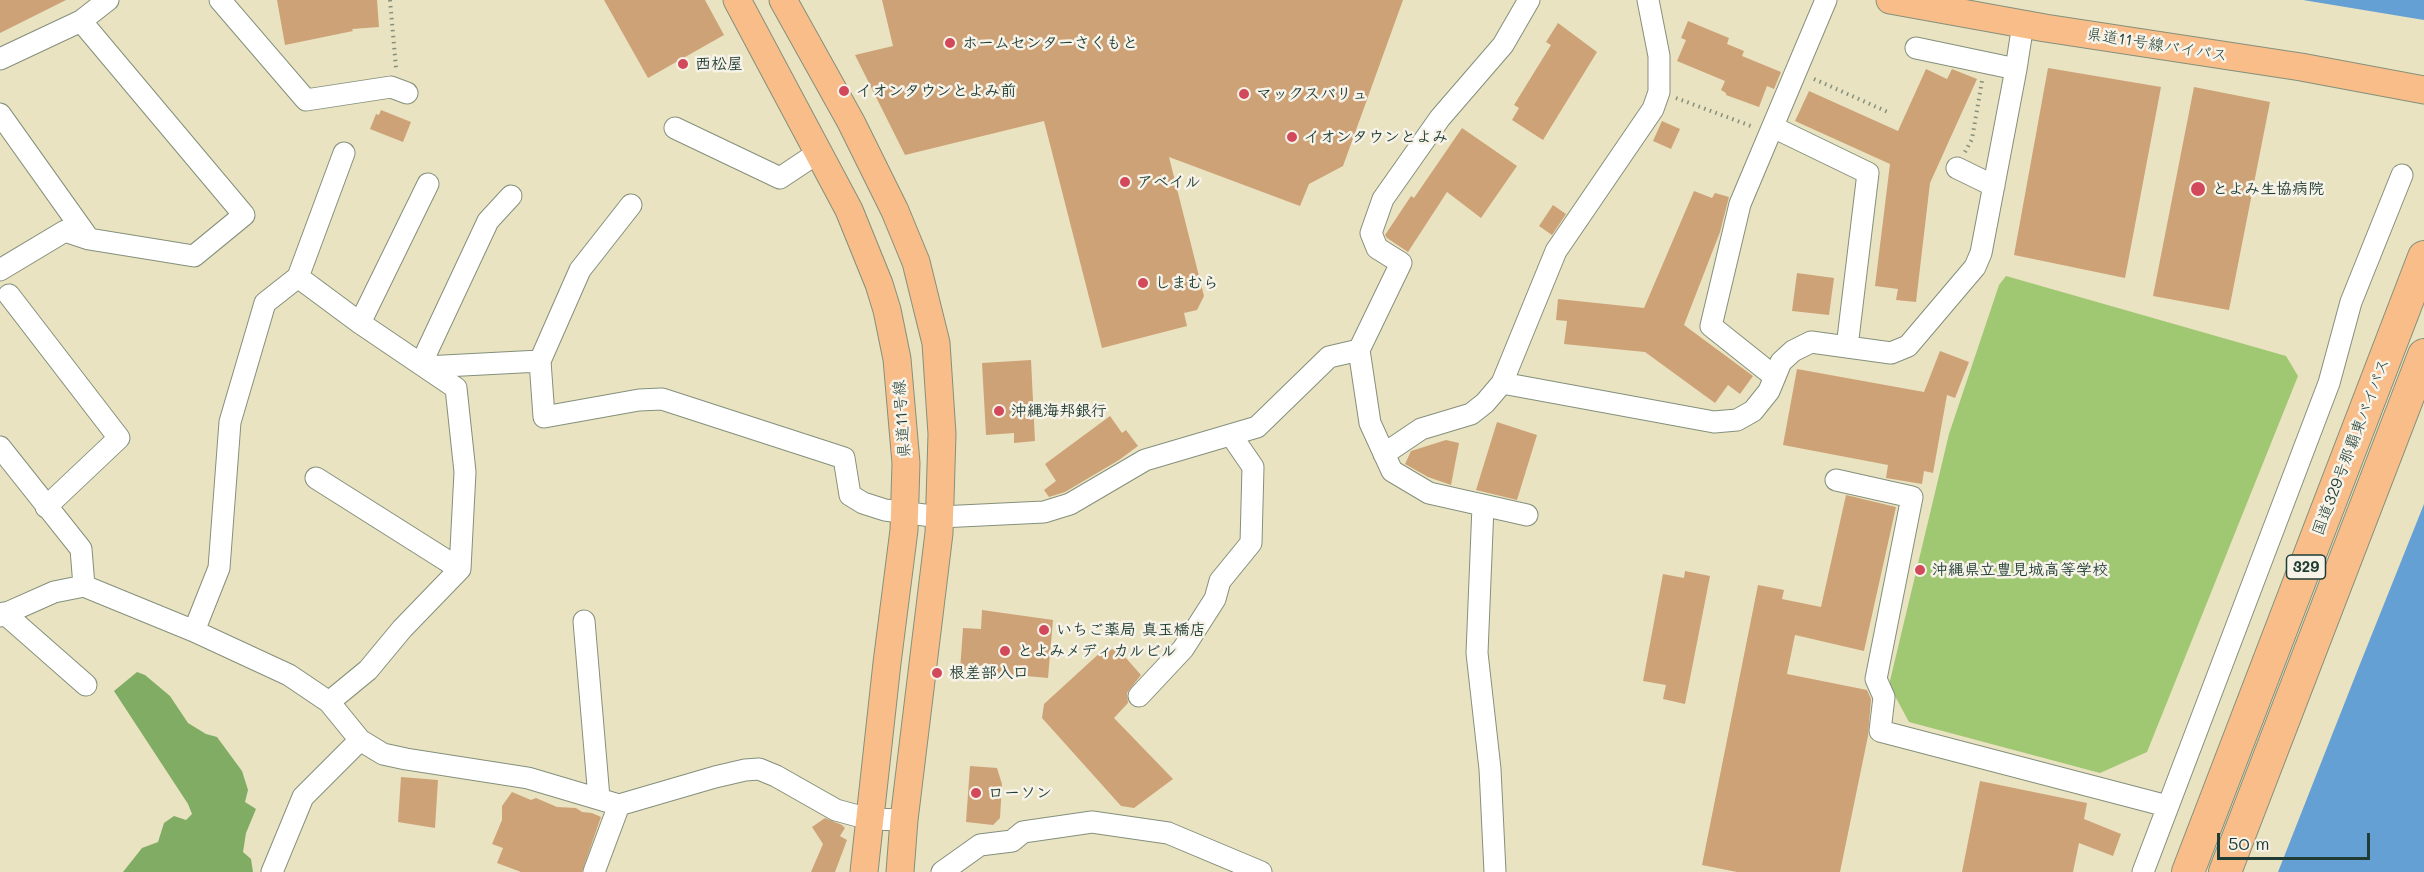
<!DOCTYPE html>
<html>
<head>
<meta charset="utf-8">
<style>
	body { margin:0 }
	#map { position:relative; width:2424px; height:872px; overflow:hidden; background:#e9e3c2; font-family:Mali,sans-serif }
	canvas { display:block }
	.scale { position:absolute; left:2217px; top:833px; width:153px; height:27px; box-sizing:border-box; border:3px solid #1f3d34; border-top:0; padding-left:8px; font-size:18px; line-height:21px; white-space:nowrap; color:#1f3d34; -webkit-text-stroke:4px #f7f3e8; paint-order:stroke }
</style>
</head>
<body>
<div id="map">
<canvas width="2424" height="872"></canvas>
<div class="scale">50 m</div>
</div>
<script>
const ctx = document.querySelector('canvas').getContext('2d');
ctx.lineJoin = 'round';
function fillPath(path, color) { ctx.fillStyle = color; ctx.fill(path, 'evenodd'); }
const shape = rows => new Path2D(rows.map(r => 'M' + r).join(''));
function trace(path, color, width, dash) { ctx.strokeStyle = color; ctx.lineWidth = width; ctx.lineCap = dash ? 'butt' : 'round'; ctx.setLineDash(dash || []); ctx.stroke(path); }
function label(font, color, halo, rows, align = 'center') {
  ctx.font = font + ' Mali,"Klee One",sans-serif'; ctx.lineWidth = 5; ctx.setLineDash([]); ctx.textBaseline = 'middle'; ctx.strokeStyle = halo; ctx.fillStyle = color; for (const [text, x, y, turn = 0] of rows) {
    ctx.save(); ctx.translate(x, y); ctx.rotate((+turn || 0) * Math.PI / 180); ctx.textAlign = isNaN(turn) ? turn : align; if (halo) ctx.strokeText(text, 0, 0); ctx.fillText(text, 0, 0); ctx.restore();
  }
}
const green = shape([
	[2006,276,2286,356,2298,376,2147,752,2100,773,1909,722,1889,685,1949,434,1999,285]
]);
const forest = shape([
	[137,672,145,675,170,696,188,723,206,734,217,737,242,771,248,790,245,802,256,809,246,833,243,852,251,859,253,872,123,872,142,848,158,842,164,823,174,816,186,820,192,814,188,804,114,691]
]);
const water = shape([
	[2303,0,2424,0,2424,20],
	[2424,504,2424,872,2278,872,2358,669]
]);
const building = shape([
	[0,0,66,0,0,33],
	[277,0,377,0,379,27,352,29,353,31,285,45],
	[604,0,705,0,724,35,648,78],
	[882,0,1403,0,1343,166,1309,184,1300,206,1169,157,1204,296,1197,310,1184,313,1187,326,1102,348,1044,121,905,155,855,55,893,46],
	[1688,21,1729,38,1727,44,1744,51,1742,56,1781,72,1774,89,1767,86,1759,107,1726,95,1726,93,1721,90,1725,81,1677,61,1686,40,1681,38],
	[1558,23,1597,52,1543,140,1512,120,1519,108,1514,105,1551,45,1546,42],
	[2048,68,2161,87,2125,278,2014,255],
	[1926,69,1947,79,1952,69,1977,79,1930,183,1916,302,1896,300,1898,289,1875,286,1890,164,1795,121,1809,91,1898,131],
	[2194,87,2270,102,2229,310,2153,296],
	[381,110,411,122,403,142,370,129,376,114,379,115],
	[1662,121,1680,129,1671,149,1653,141],
	[1462,128,1517,166,1481,218,1447,192,1408,252,1387,238,1385,235,1411,196,1414,198],
	[1694,191,1712,198,1715,193,1729,197,1720,232,1684,325,1753,376,1740,394,1728,385,1715,403,1645,352,1564,344,1567,321,1556,320,1558,299,1644,308],
	[1553,205,1566,214,1552,235,1539,226],
	[1797,273,1834,278,1829,315,1792,311],
	[1940,351,1969,362,1955,398,1947,395,1933,473,1924,471,1922,484,1886,478,1888,465,1783,445,1797,369,1924,392],
	[1031,360,1035,441,1014,443,1014,433,986,435,982,363],
	[1110,416,1122,433,1126,430,1138,446,1119,460,1065,492,1049,497,1044,490,1056,481,1045,464],
	[1497,422,1537,435,1517,500,1476,490],
	[1446,440,1459,443,1451,485,1428,477,1405,464,1411,451],
	[1846,495,1896,507,1864,651,1795,635,1787,674,1867,690,1871,699,1868,736,1840,872,1737,872,1702,865,1758,585,1784,590,1782,599,1821,607],
	[1685,571,1710,576,1685,704,1663,699,1666,685,1643,681,1663,574,1684,578],
	[982,610,1053,620,1048,678,960,670,963,628,981,629],
	[1118,649,1141,675,1127,693,1128,703,1114,718,1173,779,1134,808,1121,806,1042,718,1044,704,1103,650],
	[970,766,997,768,1002,784,1000,818,993,825,966,822],
	[401,777,438,780,435,828,398,822],
	[1980,781,2087,803,2084,819,2121,834,2113,856,2079,843,2073,872,1962,872],
	[512,792,531,800,536,798,557,807,576,808,582,812,592,813,601,817,582,872,521,872,497,863,503,848,492,844,502,820,502,806],
	[825,818,842,825,845,828,840,836,847,840,835,872,811,872,823,844,812,827]
]);
const path = shape([
	[390,0,396,68],
	[1814,79,1890,113],
	[1676,98,1751,126],
	[1965,152,1972,139,1982,81]
]);
const minor = shape([
	[220,0,306,100,391,87,407,93],
	[0,59,81,21,108,0],
	[2016,69,2023,24],
	[0,114,89,239],
	[1773,127,1868,173,1847,347],
	[675,128,780,178,819,152],
	[1957,168,1994,186],
	[631,205,580,270,540,361,544,417,639,400,662,399,844,458,850,495,863,503,885,510,940,517,1044,512,1070,504,1145,460,1257,427,1329,357,1359,350,1370,423,1392,471,1429,493,1527,515],
	[0,270,65,231,89,239,194,256,244,215,81,21],
	[298,277,360,323,456,388,465,472,460,569,402,629,368,670,329,702],
	[9,295,119,438,46,507],
	[360,323,428,184],
	[1359,350,1401,263,1377,248,1371,233,1383,199,1440,118,1503,45,1529,0],
	[421,364,488,221,511,196],
	[425,367,540,361],
	[1775,377,1711,326,1740,204,1826,0],
	[1502,383,1714,422,1737,420,1753,411,1769,391,1781,362,1793,351,1811,342,1891,353,1908,346,1975,267,1981,253,2016,69,1916,48],
	[0,447,81,549,84,586],
	[1384,454,1421,429,1471,414,1485,403,1502,383,1556,251,1653,109,1659,92,1659,56,1648,0],
	[316,478,460,569],
	[1836,480,1912,497,1876,679,1884,697,1880,731,2167,806],
	[1483,506,1477,653,1490,769,1495,872],
	[4,613,86,685],
	[0,616,54,592,84,586,194,631,289,675,329,702,360,740,383,754,406,759,528,778,619,805,715,777,745,770,759,769,776,776,836,810,869,819,904,820],
	[584,621,599,798],
	[194,631,219,568,230,422,265,303,298,277,344,153],
	[1139,696,1183,649,1215,599,1220,581,1251,543,1253,467,1231,435],
	[272,872,303,797,360,740],
	[594,872,619,805],
	[942,872,980,845,1012,841,1023,832,1092,822,1168,833,1261,872],
	[2143,872,2329,383,2351,302,2402,175]
]);
const major = shape([
	[737,0,849,210,879,284,887,310,897,359,906,463,904,530,887,663,864,872],
	[783,0,851,122,895,211,916,262,936,343,942,434,939,533,904,820,900,872],
	[1890,0,2045,28,2301,67,2424,90]
]);
const highway = shape([
	[2188,872,2424,257],
	[2225,872,2424,355]
]);
const markers = [
	[950,43,6,"#d1495b"],
	[683,64,6,"#d1495b"],
	[844,91,6,"#d1495b"],
	[1244,94,6,"#d1495b"],
	[1292,137,6,"#d1495b"],
	[1125,182,6,"#d1495b"],
	[2198,189,8,"#d1495b"],
	[1143,283,6,"#d1495b"],
	[999,411,6,"#d1495b"],
	[1920,570,6,"#d1495b"],
	[1044,630,6,"#d1495b"],
	[1005,651,6,"#d1495b"],
	[937,673,6,"#d1495b"],
	[976,793,6,"#d1495b"]
];
const shields = [
	[2306,567,39]
];
const shieldNames = [
	["329",2306,567]
];
const poiNames = [
	["ホームセンターさくもと",962,43],
	["西松屋",695,64],
	["イオンタウンとよみ前",856,91],
	["マックスバリュ",1256,94],
	["イオンタウンとよみ",1304,137],
	["アベイル",1137,182],
	["とよみ生協病院",2212,189],
	["しまむら",1155,283],
	["沖縄海邦銀行",1011,411],
	["沖縄県立豊見城高等学校",1932,570],
	["いちご薬局 真玉橋店",1056,630],
	["とよみメディカルビル",1017,651],
	["根差部入口",949,673],
	["ローソン",988,793]
];
const streetNames = [
	["県道11号線バイパス",2157,45,9],
	["県道11号線",902,419,-94],
	["国道329号那覇東バイパス",2351,447,-69]
];
fillPath(green, '#a0c772');
fillPath(forest, '#80ac64');
fillPath(water, '#65a0d5');
fillPath(building, '#cea277');
trace(minor, '#84907b', 23);
trace(major, '#84907b', 29);
trace(highway, '#84907b', 34);
trace(path, '#84907b', 4, [1.5, 4.5]);
trace(minor, '#fff', 21);
trace(major, '#f8bd88', 27);
trace(highway, '#f8bd88', 32);
for (const [x, y, r, color] of markers) { const dot = new Path2D(); dot.arc(x, y, r, 0, 2 * Math.PI); ctx.fillStyle = color; ctx.fill(dot); trace(dot, '#f7f3e8', 2); }
for (const [x, y, w] of shields) { const box = new Path2D(); box.roundRect(x - w / 2, y - 12, w, 24, 4.5); ctx.fillStyle = '#f7f3e8'; ctx.fill(box); trace(box, '#1f3d34', 1.5); }
label('bold 15px', '#1f3d34', null, shieldNames);
label('bold 16px', '#1f3d34', '#f7f3e8', poiNames, 'left');
label('16px', '#1f3d34', '#f7f3e8', streetNames);
</script>
</body>
</html>
